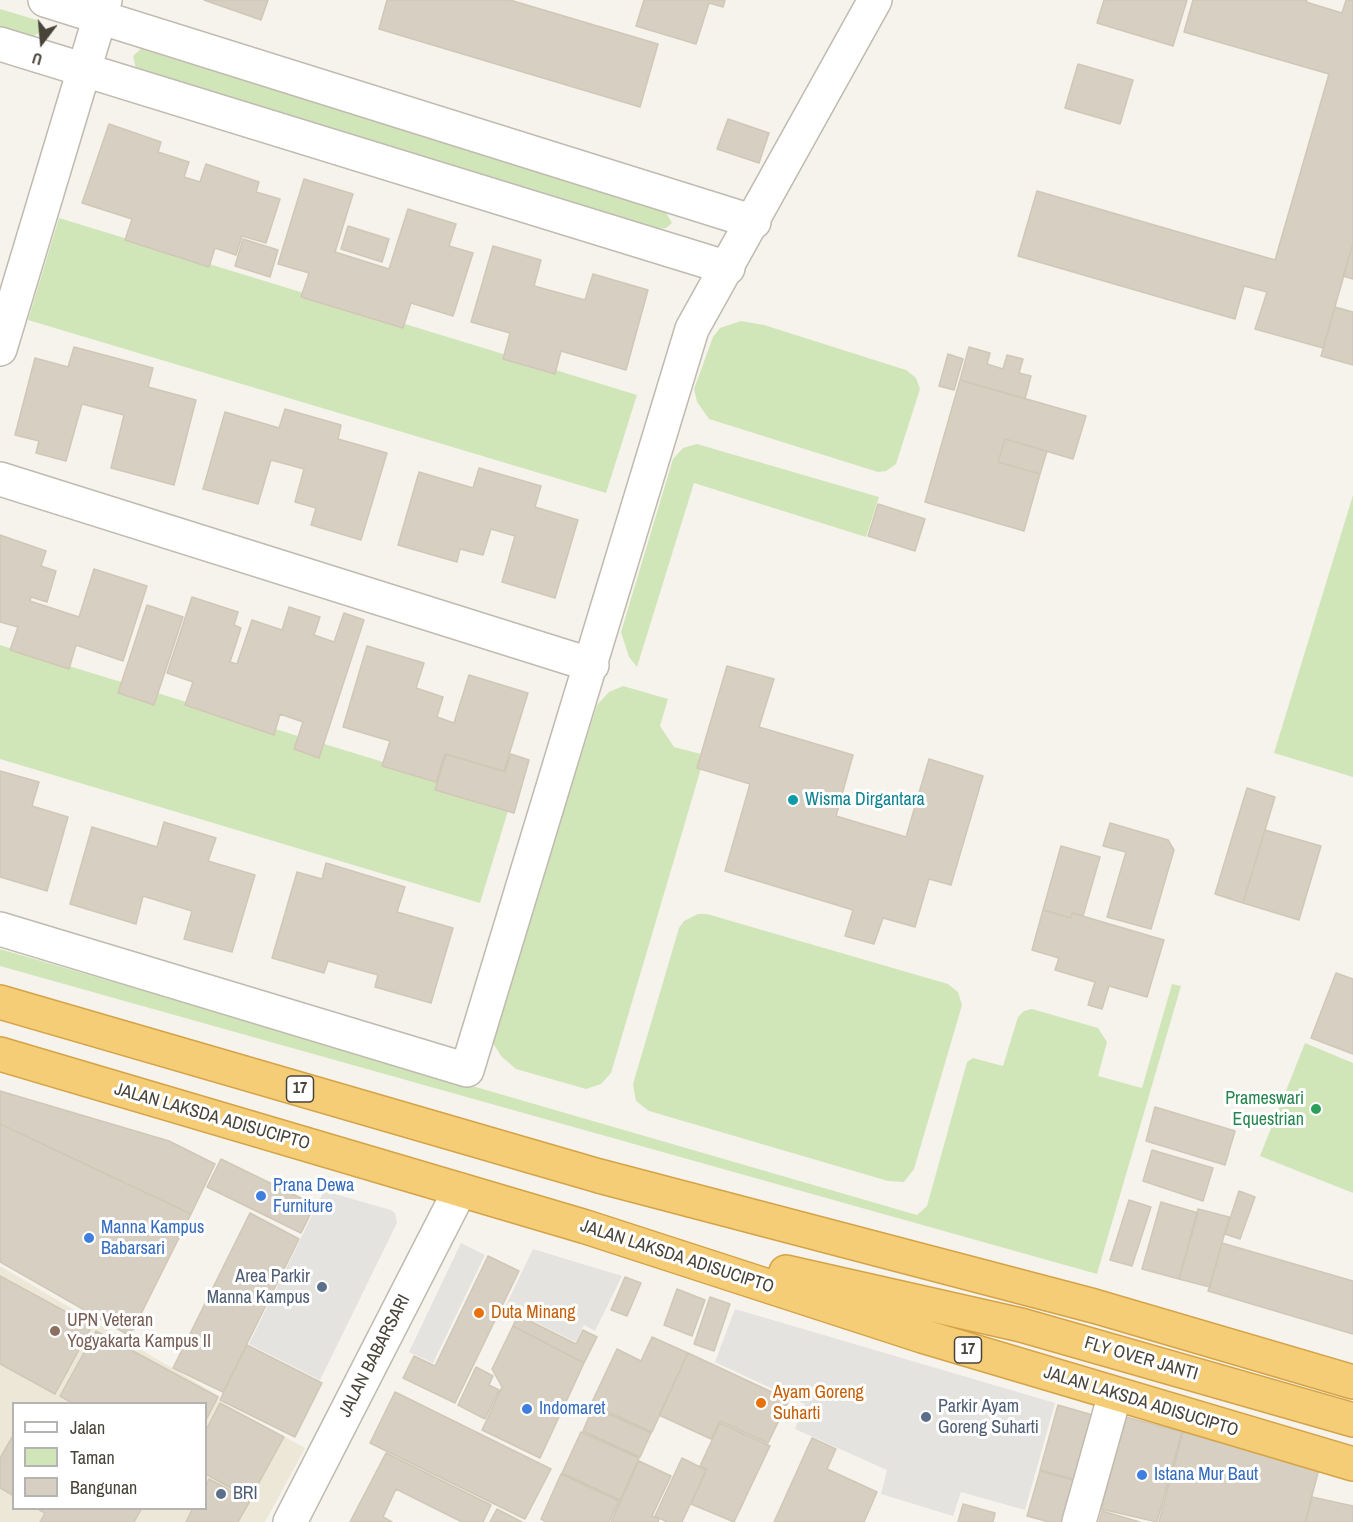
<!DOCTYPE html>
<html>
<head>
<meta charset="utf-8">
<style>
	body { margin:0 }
	#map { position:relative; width:1353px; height:1522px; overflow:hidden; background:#f5f3ec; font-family:"Archivo Narrow",sans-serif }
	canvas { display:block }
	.legend { position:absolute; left:12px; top:1402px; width:195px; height:108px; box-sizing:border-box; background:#fff; border:2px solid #b6b4b0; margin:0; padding:8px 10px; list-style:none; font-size:18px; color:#49443a }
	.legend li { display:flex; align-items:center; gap:12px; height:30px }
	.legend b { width:30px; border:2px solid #b6b4b0 }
	.north { position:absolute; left:12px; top:12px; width:60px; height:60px; -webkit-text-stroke:4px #fff; paint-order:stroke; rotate:196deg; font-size:16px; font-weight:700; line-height:24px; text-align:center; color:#49443a }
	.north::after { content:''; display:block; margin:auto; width:21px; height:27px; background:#49443a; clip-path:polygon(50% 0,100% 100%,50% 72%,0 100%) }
</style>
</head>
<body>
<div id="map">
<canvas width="1353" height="1522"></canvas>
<ul class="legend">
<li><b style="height:8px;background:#fff"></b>Jalan</li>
<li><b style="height:16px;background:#d1e6b8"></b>Taman</li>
<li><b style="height:16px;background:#d6cfc2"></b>Bangunan</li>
</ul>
<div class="north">U</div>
</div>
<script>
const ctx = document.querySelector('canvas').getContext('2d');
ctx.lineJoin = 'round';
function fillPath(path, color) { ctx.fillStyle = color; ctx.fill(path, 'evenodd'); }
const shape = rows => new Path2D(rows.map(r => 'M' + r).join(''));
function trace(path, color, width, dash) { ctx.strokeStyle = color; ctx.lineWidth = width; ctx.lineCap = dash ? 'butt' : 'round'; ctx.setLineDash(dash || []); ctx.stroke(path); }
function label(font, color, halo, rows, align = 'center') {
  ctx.font = font + ' "Archivo Narrow",sans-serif'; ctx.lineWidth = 6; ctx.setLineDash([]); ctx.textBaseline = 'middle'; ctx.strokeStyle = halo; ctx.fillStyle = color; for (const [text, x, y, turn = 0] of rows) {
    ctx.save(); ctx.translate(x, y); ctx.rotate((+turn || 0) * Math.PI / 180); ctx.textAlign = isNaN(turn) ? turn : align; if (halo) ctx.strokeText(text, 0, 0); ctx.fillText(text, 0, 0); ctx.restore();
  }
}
const education = shape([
	[0,1266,219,1396,218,1401,305,1448,265,1522,0,1522],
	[14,1404,206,1404,206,1508,14,1508]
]);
const green = shape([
	[0,9,37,20,40,32,31,38,0,28],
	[141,49,664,209,672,223,666,228,658,229,136,69,133,56],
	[59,218,637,395,606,493,28,320],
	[741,321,764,325,906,370,916,378,920,389,896,464,886,471,878,472,709,419,697,402,694,389,713,337,720,328],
	[697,444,879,497,866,537,694,483,637,667,629,657,621,632,673,459,683,448],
	[1353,495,1353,777,1274,753],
	[0,645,511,801,480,903,0,759],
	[623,686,668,699,660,726,674,747,705,755,611,1073,601,1084,586,1089,516,1069,501,1056,491,1040,597,705,609,692],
	[698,914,707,914,948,984,958,992,962,1005,914,1169,904,1182,888,1181,649,1111,636,1101,633,1084,679,928,684,921],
	[0,949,917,1215,927,1206,967,1062,973,1058,1003,1066,1018,1017,1024,1011,1032,1009,1098,1028,1107,1042,1098,1076,1142,1088,1172,984,1181,986,1097,1274,0,966],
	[1305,1043,1353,1063,1353,1193,1260,1156]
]);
const parking = shape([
	[324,1191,391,1210,395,1213,397,1223,320,1380,249,1344],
	[461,1243,485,1255,433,1363,409,1352],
	[533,1249,622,1276,595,1331,584,1325,576,1342,505,1307],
	[735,1309,1055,1403,1025,1510,961,1492,953,1516,881,1494,887,1470,795,1429,805,1404,715,1362]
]);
const building = shape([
	[204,0,268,0,261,20,204,0],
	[387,0,510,0,658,44,640,107,379,29,387,0],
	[644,0,725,0,723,7,709,3,696,44,636,26,644,0],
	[1104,0,1187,0,1173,46,1097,23,1104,0],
	[1193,0,1307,0,1306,2,1342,13,1346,0,1353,0,1353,244,1323,348,1255,329,1267,292,1244,286,1235,319,1018,256,1037,191,1275,260,1329,74,1184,32,1193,0],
	[1078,64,1133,80,1120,124,1065,108,1078,64],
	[728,119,769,133,759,163,717,149,728,119],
	[109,124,161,142,158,152,189,162,184,177,200,182,206,164,259,182,256,192,280,199,266,243,242,236,236,255,215,248,209,267,125,240,132,219,82,203,109,124],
	[304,179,353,194,335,252,389,269,408,209,456,224,449,246,473,253,453,316,411,303,403,328,301,297,309,273,278,264,304,179],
	[348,226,389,239,382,262,341,249,348,226],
	[243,239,278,250,270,277,235,266,243,239],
	[1353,244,1353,279,1343,276,1353,244],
	[493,246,541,260,534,286,585,300,593,274,648,290,626,370,561,351,555,374,503,359,510,333,471,322,493,246],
	[1335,307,1353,312,1353,365,1321,356,1335,307],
	[74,347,153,368,148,387,196,400,174,485,111,468,124,415,82,404,66,461,36,453,39,441,15,435,35,358,68,367,74,347],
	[969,347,990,353,987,364,1003,369,1007,355,1023,359,1019,373,1031,376,1025,399,960,380,969,347],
	[948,354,963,359,954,390,939,386,948,354],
	[960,380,1086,416,1073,459,1005,439,998,462,1040,474,1024,531,925,502,960,380],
	[285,409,341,425,338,439,387,453,361,540,311,525,316,508,295,502,304,469,271,460,258,504,203,489,225,412,279,428,285,409],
	[1005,439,1047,451,1040,474,998,462,1005,439],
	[479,468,541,486,535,507,578,520,555,598,502,582,515,536,491,529,483,555,460,549,457,562,398,545,419,472,473,488,479,468],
	[878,504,925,519,915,551,868,536,878,504],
	[0,535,46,551,41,566,56,571,47,602,31,597,30,601,79,617,94,569,147,586,123,661,76,645,69,669,10,650,18,627,0,622,0,535],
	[192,597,238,612,234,625,241,628,230,662,237,664,252,620,282,630,289,607,320,617,314,635,334,642,344,613,364,620,319,758,294,749,303,722,280,714,274,735,185,705,193,682,167,673,192,597],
	[147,605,183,617,154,705,118,693,147,605],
	[367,646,424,663,416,688,443,697,437,717,454,723,469,675,528,693,504,771,445,754,436,782,382,766,390,741,343,727,367,646],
	[727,666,774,679,759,727,853,755,836,816,906,837,929,759,983,776,951,885,929,879,915,927,883,918,874,944,845,936,853,910,725,871,750,784,697,768,727,666],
	[446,754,505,772,511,754,529,760,514,813,435,790,446,754],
	[0,771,39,782,32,806,68,817,47,891,0,877,0,771],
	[1247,788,1275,797,1243,903,1215,894,1247,788],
	[164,822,216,838,208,861,255,875,232,952,184,939,192,911,143,896,136,924,70,904,92,827,157,847,164,822],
	[1110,823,1168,840,1174,850,1151,929,1107,917,1126,852,1103,846,1110,823],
	[1265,830,1321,846,1299,920,1243,903,1265,830],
	[1061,846,1100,857,1083,916,1072,913,1071,918,1043,910,1061,846],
	[326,863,405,887,397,912,453,928,431,1003,375,987,378,975,328,961,324,973,272,958,297,872,322,879,326,863],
	[1043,910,1071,918,1072,913,1164,940,1147,997,1109,986,1102,1009,1088,1005,1095,982,1055,970,1059,958,1032,950,1043,910],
	[1336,973,1353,979,1353,1054,1311,1038,1336,973],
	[0,1091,169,1141,215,1164,191,1214,0,1124,0,1091],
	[1155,1107,1235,1131,1225,1165,1146,1141,1155,1107],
	[0,1124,191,1214,130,1336,0,1262,0,1124],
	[1152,1150,1213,1168,1203,1201,1143,1181,1152,1150],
	[221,1159,315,1205,301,1233,207,1187,221,1159],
	[1239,1191,1255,1197,1240,1239,1225,1234,1239,1191],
	[1129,1200,1151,1207,1132,1266,1110,1260,1129,1200],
	[1161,1202,1198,1213,1179,1279,1142,1269,1161,1202],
	[1198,1209,1229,1217,1210,1287,1179,1279,1198,1209],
	[250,1213,299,1239,223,1392,173,1368,250,1213],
	[1222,1243,1353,1281,1353,1334,1208,1291,1222,1243],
	[488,1256,519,1271,455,1403,403,1378,414,1356,435,1366,488,1256],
	[0,1276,92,1326,55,1394,0,1364,0,1276],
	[625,1277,641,1283,627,1316,611,1310,625,1277],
	[677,1289,705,1300,692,1336,664,1325,677,1289],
	[710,1297,730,1304,714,1351,694,1344,710,1297],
	[518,1315,576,1344,583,1330,597,1337,584,1363,513,1326,518,1315],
	[513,1326,584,1363,540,1458,482,1430,502,1387,492,1369,513,1326],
	[96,1331,218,1397,206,1420,206,1404,74,1404,60,1396,96,1331],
	[652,1337,688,1353,652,1432,591,1404,617,1349,641,1361,652,1337],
	[247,1345,322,1383,295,1437,220,1400,247,1345],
	[688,1353,789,1400,768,1443,720,1421,711,1439,659,1415,688,1353],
	[476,1367,493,1376,489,1385,499,1390,485,1419,458,1405,476,1367],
	[395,1392,551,1469,525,1519,370,1443,395,1392],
	[220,1403,284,1437,250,1499,206,1474,206,1430,220,1403],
	[1058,1405,1103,1418,1084,1482,1040,1470,1058,1405],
	[593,1407,651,1433,640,1457,583,1431,593,1407],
	[1126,1417,1182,1432,1157,1522,1101,1509,1126,1417],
	[720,1423,770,1446,734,1522,691,1504,707,1469,700,1466,720,1423],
	[581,1432,639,1458,620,1500,562,1473,581,1432],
	[1183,1432,1319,1469,1305,1522,1159,1522,1183,1432],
	[14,1434,14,1496,0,1488,0,1458,14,1434],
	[812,1438,836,1449,827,1469,877,1492,864,1522,774,1522,812,1438],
	[386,1453,491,1505,483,1522,462,1522,396,1489,383,1517,392,1522,350,1522,386,1453],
	[682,1458,706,1470,682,1522,667,1522,655,1516,682,1458],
	[639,1461,671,1476,652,1516,659,1519,658,1522,611,1522,639,1461],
	[1040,1471,1084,1483,1073,1522,1049,1522,1027,1516,1040,1471],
	[561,1474,619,1501,609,1522,546,1522,541,1519,561,1474],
	[209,1479,250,1501,238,1522,186,1522,193,1508,206,1508,206,1486,209,1479],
	[1312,1497,1353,1506,1353,1522,1306,1522,1312,1497],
	[963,1504,995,1513,993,1522,958,1522,963,1504],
	[36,1508,142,1508,134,1522,40,1522,45,1513,36,1508],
	[497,1509,522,1522,490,1522,497,1509],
	[1102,1511,1140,1522,1099,1522,1102,1511]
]);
const minor = shape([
	[45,0,754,222],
	[0,44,728,268],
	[0,349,105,0],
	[0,479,592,665],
	[0,929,467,1070,692,329,875,0],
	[290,1522,460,1190],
	[1079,1522,1115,1394]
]);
const highway = shape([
	[0,1002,599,1176,1094,1306,1353,1382],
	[0,1054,586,1227,922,1336,1353,1464],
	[786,1272,1021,1325,1353,1420]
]);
const markers = [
	[793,800,6,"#0f9aa8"],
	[1316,1109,6,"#2e9e5b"],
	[261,1196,6,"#3f7fe0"],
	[89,1238,6,"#3f7fe0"],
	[322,1287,6,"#5c6f8a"],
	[479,1313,6,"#e8710a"],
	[55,1331,6,"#8d6e63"],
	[761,1403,6,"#e8710a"],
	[527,1409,6,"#3f7fe0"],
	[926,1417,6,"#5c6f8a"],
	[1142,1475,6,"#3f7fe0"],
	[221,1494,6,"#5c6f8a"]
];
const shields = [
	[300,1089,27],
	[968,1350,27]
];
const shieldNames = [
	["17",300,1089],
	["17",968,1350]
];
const cultureNames = [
	["Wisma Dirgantara",805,800]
];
const leisureNames = [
	["Prameswari",1304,1099],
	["Equestrian",1304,1120]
];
const streetNames = [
	["JALAN LAKSDA ADISUCIPTO",212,1117,16],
	["JALAN LAKSDA ADISUCIPTO",677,1257,18],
	["JALAN BABARSARI",375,1356,-63],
	["FLY OVER JANTI",1141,1359,16],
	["JALAN LAKSDA ADISUCIPTO",1141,1402,17]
];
const shopNames = [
	["Prana Dewa",273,1186],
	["Furniture",273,1207],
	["Manna Kampus",101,1228],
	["Babarsari",101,1249],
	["Indomaret",539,1409],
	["Istana Mur Baut",1154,1475]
];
const serviceNames = [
	["Area Parkir",310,1277,"right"],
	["Manna Kampus",310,1298,"right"],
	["Parkir Ayam",938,1407],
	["Goreng Suharti",938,1428],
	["BRI",233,1494]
];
const foodNames = [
	["Duta Minang",491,1313],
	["Ayam Goreng",773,1393],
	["Suharti",773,1414]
];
const educationNames = [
	["UPN Veteran",67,1321],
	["Yogyakarta Kampus II",67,1342]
];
fillPath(education, '#ede7d7');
fillPath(green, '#d1e6b8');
fillPath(parking, '#e4e3e0');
fillPath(building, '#d6cfc2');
trace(building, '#d1c7b6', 1.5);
trace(minor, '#c0baaf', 36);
trace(highway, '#d5a347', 36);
trace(minor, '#fff', 33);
trace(highway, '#f5cd77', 33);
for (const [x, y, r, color] of markers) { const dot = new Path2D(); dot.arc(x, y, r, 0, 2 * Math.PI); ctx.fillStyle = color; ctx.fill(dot); trace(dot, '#fff', 2); }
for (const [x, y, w] of shields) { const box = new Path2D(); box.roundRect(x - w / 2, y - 13, w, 26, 4.5); ctx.fillStyle = '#fff'; ctx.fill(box); trace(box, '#49443a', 1.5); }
label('bold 16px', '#49443a', null, shieldNames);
label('18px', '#0d838f', '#fff', cultureNames, 'left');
label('18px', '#27864d', '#fff', leisureNames, 'right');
label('18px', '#49443a', '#fff', streetNames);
label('18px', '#366cbe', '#fff', shopNames, 'left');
label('18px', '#4e5e75', '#fff', serviceNames, 'left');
label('18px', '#c56008', '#fff', foodNames, 'left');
label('18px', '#785e54', '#fff', educationNames, 'left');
</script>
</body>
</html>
